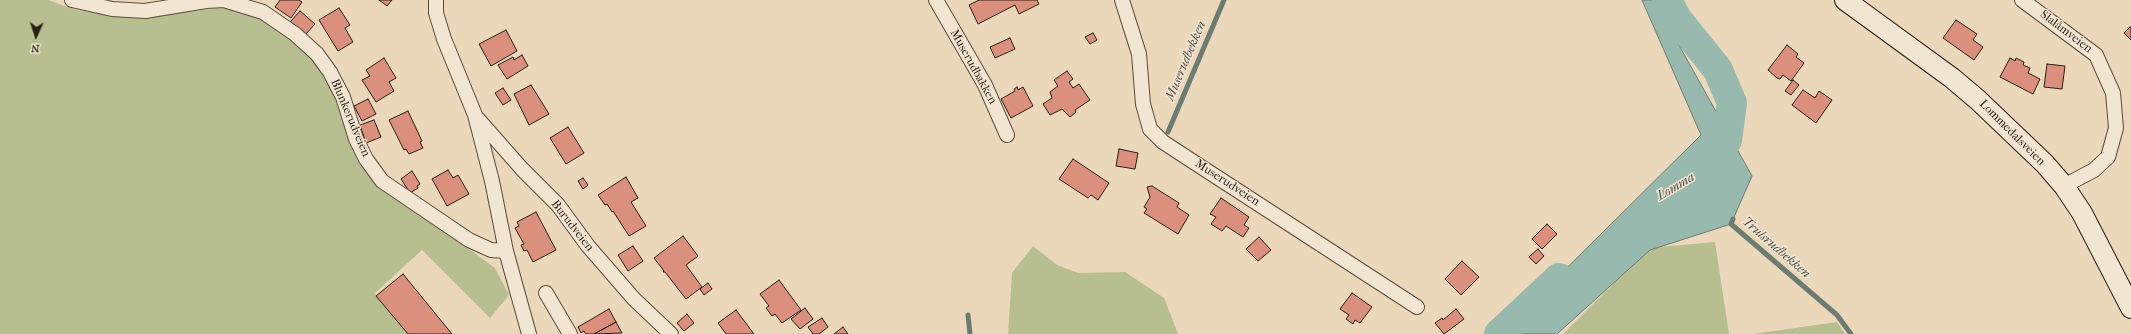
<!DOCTYPE html>
<html>
<head>
<meta charset="utf-8">
<style>
	body { margin:0 }
	#map { position:relative; width:2131px; height:334px; overflow:hidden; background:#ebd7b9; font-family:"IM FELL French Canon",serif }
	canvas { display:block }
	.north { position:absolute; left:16px; top:16px; width:40px; height:40px; -webkit-text-stroke:3px #f2e5d2; paint-order:stroke; rotate:183deg; font-size:11px; font-weight:700; line-height:16px; text-align:center; color:#2b1e15 }
	.north::after { content:''; display:block; margin:auto; width:14px; height:18px; background:#2b1e15; clip-path:polygon(50% 0,100% 100%,50% 72%,0 100%) }
</style>
</head>
<body>
<div id="map">
<canvas width="2131" height="334"></canvas>
<div class="north">N</div>
</div>
<script>
const ctx = document.querySelector('canvas').getContext('2d');
ctx.lineJoin = 'round';
function fillPath(path, color) { ctx.fillStyle = color; ctx.fill(path, 'evenodd'); }
const shape = rows => new Path2D(rows.map(r => 'M' + r).join(''));
function trace(path, color, width, dash) { ctx.strokeStyle = color; ctx.lineWidth = width; ctx.lineCap = dash ? 'butt' : 'round'; ctx.setLineDash(dash || []); ctx.stroke(path); }
function label(font, color, halo, rows, align = 'center') {
  ctx.font = font + ' "IM FELL French Canon",serif'; ctx.lineWidth = 3; ctx.setLineDash([]); ctx.textBaseline = 'middle'; ctx.strokeStyle = halo; ctx.fillStyle = color; for (const [text, x, y, turn = 0] of rows) {
    ctx.save(); ctx.translate(x, y); ctx.rotate((+turn || 0) * Math.PI / 180); ctx.textAlign = isNaN(turn) ? turn : align; if (halo) ctx.strokeText(text, 0, 0); ctx.fillText(text, 0, 0); ctx.restore();
  }
}
const green = shape([
	[0,0,48,0,76,10,140,17,229,7,266,18,316,54,366,173,495,268,509,295,490,318,422,250,375,293,409,334,0,334],
	[1715,242,1729,334,1563,334,1649,248],
	[1033,246,1057,265,1078,273,1125,272,1164,298,1178,334,1008,334,1012,273],
	[1837,322,1845,334,1753,334]
]);
const water = shape([
	[1642,0,1659,0,1661,13,1752,176,1731,224,1650,250,1557,334,1500,334,1701,135,1642,0]
]);
const stream = shape([
	[1168,132,1224,0],
	[1733,219,1731,224,1837,315,1851,334],
	[968,315,970,334]
]);
const river = shape([
	[1667,0,1677,19,1718,70,1732,103,1727,140,1707,168],
	[1499,334,1559,278]
]);
const building = shape([
	[280,0,299,0,302,2,291,18,275,7,280,0],
	[379,0,392,0,387,6,379,0],
	[979,0,1037,0,1039,4,1019,14,1015,5,978,24,969,5,979,0],
	[339,8,350,25,345,28,353,42,338,51,319,20,339,8],
	[300,11,315,24,305,35,290,22,300,11],
	[1956,20,1977,34,1973,40,1983,47,1974,60,1943,38,1956,20],
	[2130,27,2131,27,2131,40,2124,33,2130,27],
	[506,30,517,51,491,66,479,44,506,30],
	[1093,33,1097,40,1090,44,1085,37,1093,33],
	[1010,38,1015,49,995,58,990,47,1010,38],
	[1787,45,1798,54,1796,57,1804,63,1791,81,1783,75,1780,79,1777,78,1768,70,1787,45],
	[522,55,528,66,507,79,498,65,513,57,514,60,522,55],
	[384,58,396,78,389,82,394,91,376,102,362,80,370,76,366,70,384,58],
	[2010,58,2015,61,2016,58,2024,62,2023,65,2030,68,2028,73,2040,79,2033,94,2000,77,2010,58],
	[2047,64,2065,66,2062,89,2044,87,2047,64],
	[1067,71,1073,79,1069,82,1073,88,1079,84,1090,100,1075,110,1076,112,1070,117,1062,109,1050,115,1043,104,1052,98,1050,92,1058,86,1054,80,1067,71],
	[1793,80,1799,85,1791,95,1785,91,1793,80],
	[531,85,549,114,529,125,514,94,531,85],
	[1017,87,1018,90,1023,87,1033,106,1011,118,1001,99,1015,91,1014,89,1017,87],
	[503,88,511,100,503,105,495,93,503,88],
	[1803,90,1815,98,1819,91,1832,100,1816,123,1792,105,1803,90],
	[368,99,376,114,362,121,354,106,368,99],
	[408,111,422,141,420,142,423,148,409,154,406,149,404,150,389,120,408,111],
	[374,120,381,137,366,143,360,125,374,120],
	[568,127,584,153,566,164,550,138,568,127],
	[1119,149,1138,153,1135,169,1116,166,1119,149],
	[1073,159,1109,183,1098,200,1091,195,1088,198,1059,179,1073,159],
	[448,170,453,178,458,175,469,194,447,206,432,179,448,170],
	[412,171,420,184,417,186,418,188,410,193,401,179,412,171],
	[626,177,638,198,631,202,646,226,629,236,613,211,612,212,607,204,605,205,598,195,626,177],
	[583,178,588,185,583,189,578,181,583,178],
	[1152,186,1179,203,1177,207,1189,215,1178,234,1144,213,1147,209,1144,207,1150,197,1147,187,1152,186],
	[1221,198,1249,217,1244,225,1249,228,1243,237,1226,226,1222,231,1211,224,1216,217,1210,214,1221,198],
	[536,212,556,250,533,262,527,250,524,251,521,245,524,244,515,228,519,226,517,222,536,212],
	[1547,224,1557,234,1542,249,1532,239,1547,224],
	[683,236,698,256,686,265,702,287,686,299,665,272,663,272,664,271,654,258,683,236],
	[1259,237,1271,250,1258,261,1246,249,1259,237],
	[633,246,643,261,628,271,618,255,633,246],
	[1538,249,1544,256,1536,264,1529,257,1538,249],
	[1462,261,1479,277,1461,295,1445,279,1462,261],
	[403,274,452,334,408,334,376,296,403,274],
	[779,280,801,310,782,323,775,314,772,316,766,308,769,306,760,294,779,280],
	[708,283,712,289,704,295,700,289,708,283],
	[1352,293,1372,307,1360,323,1355,320,1353,324,1346,319,1349,315,1340,309,1352,293],
	[805,308,813,319,800,329,791,319,805,308],
	[609,309,616,322,594,334,586,334,584,331,581,333,578,327,609,309],
	[1456,309,1464,319,1444,334,1435,323,1442,318,1443,320,1456,309],
	[736,310,754,334,726,334,718,323,736,310],
	[687,314,694,323,684,331,677,323,687,314],
	[822,318,828,327,819,334,813,334,808,327,822,318],
	[616,322,622,333,594,334,616,322],
	[843,327,848,334,834,334,843,327]
]);
const street = shape([
	[72,0,112,9,145,11,206,1,224,0,263,12,295,34,317,54,330,72,343,97,356,139,366,159,382,181,469,240,491,250,506,251],
	[436,0,436,13,444,39,475,115,492,181,506,251,529,334],
	[936,0,985,85,1007,135],
	[1122,0,1139,54,1143,104,1150,129,1163,142,1189,159,1417,307],
	[2022,0,2096,55,2113,93,2116,128,2108,157,2094,170,2064,186],
	[478,119,522,169,558,205,588,246,634,299,671,334],
	[546,293,570,334]
]);
const secondary = shape([
	[1845,0,1952,78,1978,100,2045,164,2064,186,2082,213,2131,308]
]);
const streetNames = [
	["Slalåmveien",2066,32,37],
	["Muserudbakken",973,67,61],
	["Blunkerudveien",350,118,67],
	["Lommedalsveien",2012,133,45],
	["Muserudveien",1227,183,33],
	["Burudveien",572,226,52]
];
const waterNames = [
	["Muserudbekken",1186,61,-67],
	["Lomma",1676,187,-31],
	["Trulsrudbekken",1776,248,41]
];
fillPath(green, '#b7be8f');
fillPath(water, '#98baae');
trace(water, '#6c7c71', 1);
trace(stream, '#6c7c71', 5);
trace(river, '#98baae', 30);
fillPath(building, '#da907d');
trace(building, '#2b1e15', 1);
trace(street, '#5b4c3e', 16);
trace(secondary, '#2b1e15', 22);
trace(street, '#f2e5d2', 14);
trace(secondary, '#f2e5d2', 20);
label('12px', '#2b1e15', '#f2e5d2', streetNames);
label('italic 13px', '#4c4d43', '#f2e5d2', waterNames);
</script>
</body>
</html>
